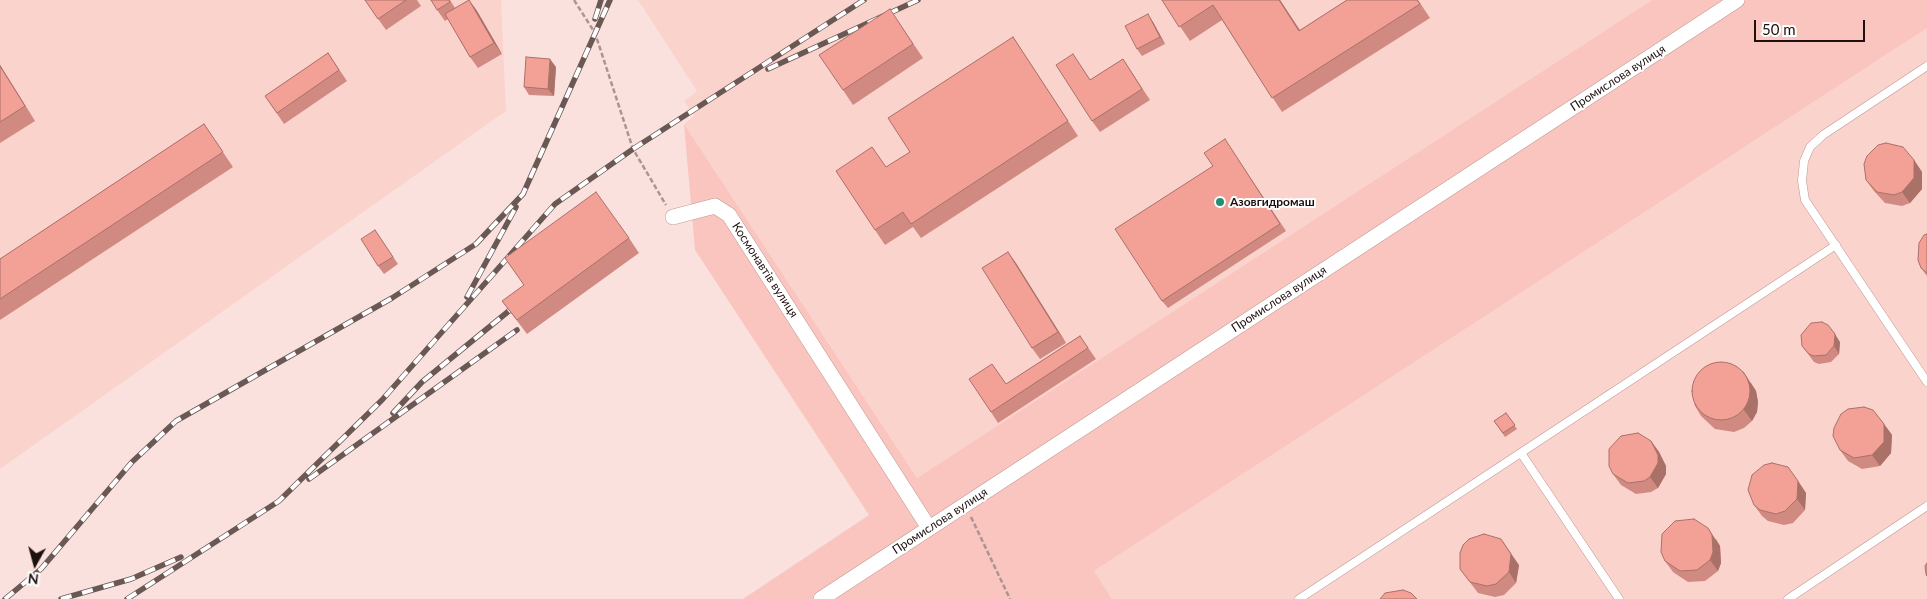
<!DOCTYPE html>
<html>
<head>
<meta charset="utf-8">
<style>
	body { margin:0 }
	#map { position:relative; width:1927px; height:599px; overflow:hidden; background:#fbe1de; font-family:Lato,sans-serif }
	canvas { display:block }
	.north { position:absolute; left:10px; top:539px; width:50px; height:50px; -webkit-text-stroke:4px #fff; paint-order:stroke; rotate:187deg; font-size:14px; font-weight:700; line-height:20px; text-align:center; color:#1e100e }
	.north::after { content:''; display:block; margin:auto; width:18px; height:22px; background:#1e100e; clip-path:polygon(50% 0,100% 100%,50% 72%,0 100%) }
	.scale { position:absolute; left:1754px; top:20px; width:111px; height:22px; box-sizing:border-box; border:2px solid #1e100e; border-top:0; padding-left:6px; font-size:15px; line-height:18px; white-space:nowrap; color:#1e100e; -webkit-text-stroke:4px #fff; paint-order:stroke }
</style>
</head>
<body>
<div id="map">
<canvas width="1927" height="599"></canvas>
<div class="north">N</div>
<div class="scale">50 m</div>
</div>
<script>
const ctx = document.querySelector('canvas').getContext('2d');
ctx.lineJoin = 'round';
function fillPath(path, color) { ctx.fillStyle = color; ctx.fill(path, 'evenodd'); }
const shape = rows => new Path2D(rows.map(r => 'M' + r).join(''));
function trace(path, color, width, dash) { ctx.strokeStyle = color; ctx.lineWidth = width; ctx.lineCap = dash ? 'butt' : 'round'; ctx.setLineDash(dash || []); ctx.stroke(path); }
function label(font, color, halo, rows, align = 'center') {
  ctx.font = font + ' Lato,sans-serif'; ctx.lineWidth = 4; ctx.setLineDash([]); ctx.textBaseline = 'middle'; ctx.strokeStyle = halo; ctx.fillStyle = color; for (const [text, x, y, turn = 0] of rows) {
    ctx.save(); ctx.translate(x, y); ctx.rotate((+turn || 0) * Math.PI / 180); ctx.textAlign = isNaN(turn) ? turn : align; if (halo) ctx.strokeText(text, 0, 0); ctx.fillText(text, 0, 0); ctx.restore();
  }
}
const built = shape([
	[0,0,501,0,506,111,0,469],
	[638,0,1652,0,917,478,684,124,694,116,684,101,697,91],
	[1927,28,1927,599,1112,599,1094,571]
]);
const green = shape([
	[1652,0,1927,0,1927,28,1094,571,1112,599,743,599,869,515,695,250,684,124,917,478]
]);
const path = shape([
	[574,0,595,33,633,149,666,205],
	[971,517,1010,599]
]);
const lane = shape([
	[1927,66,1823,135,1810,147,1804,161,1802,181,1805,200,1927,382],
	[1521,453,1619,599],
	[1299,599,1836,245],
	[1788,599,1927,506]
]);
const street = shape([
	[673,217,715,206,729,215,929,528],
	[821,599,1737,0]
]);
const rail = shape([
	[595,19,601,0],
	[768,69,918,0],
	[467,297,516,207],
	[393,413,422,382,521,301],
	[309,479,517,330],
	[5,599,41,569,132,462,176,421,392,298,476,244,523,194,610,0],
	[61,599,131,579,181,557],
	[127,599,279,501,382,400,555,204,633,149,864,0]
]);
const wall = shape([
	[365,0,417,0,421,6,386,30],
	[450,0,455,8,469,0,477,11,502,54,478,68,470,57,448,19,445,21,437,10],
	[1162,0,1280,0,1300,30,1347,0,1418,0,1430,18,1282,112,1222,20,1190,41],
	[1153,22,1165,44,1142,56,1137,49],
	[900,24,923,58,853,105,843,90],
	[1013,37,1078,136,921,238,913,227,885,245,875,230,886,167,910,152],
	[328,53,347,81,284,124,265,96],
	[1123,59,1150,100,1100,132,1092,121,1081,66,1090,80],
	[0,65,35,121,0,143],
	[556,67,554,96,529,95,524,87],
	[204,124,233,167,0,320,0,259],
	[1230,147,1286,231,1168,308,1162,301,1213,166],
	[1914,160,1922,172,1922,189,1910,203,1902,206,1885,203,1874,191,1866,180],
	[375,230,398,264,384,274,378,266],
	[1927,234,1927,276,1921,268],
	[629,238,639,253,527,334,502,301,524,285,505,258],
	[1008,252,1066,343,1040,359,1032,348],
	[1080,336,1096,359,998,423,991,412,992,364,1006,384],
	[1840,342,1839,354,1831,362,1819,364,1814,362,1802,346],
	[1751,383,1756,391,1758,402,1757,412,1752,421,1744,428,1734,432,1715,429,1701,416,1694,404],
	[1506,413,1517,429,1505,437,1494,421],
	[1884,424,1892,435,1891,453,1880,466,1862,469,1848,461,1840,450],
	[1651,441,1659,452,1666,466,1666,474,1658,488,1651,492,1636,494,1621,485,1613,474],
	[1798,481,1806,493,1805,510,1793,523,1784,525,1768,521,1762,516,1754,505],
	[1716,539,1720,546,1721,563,1718,571,1705,581,1688,582,1673,572,1665,561],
	[1519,565,1516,583,1504,595,1495,597,1478,593,1460,569]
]);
const shadedWall = shape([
	[469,0,477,11,502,54,494,43],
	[1279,0,1280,0,1309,45,1299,31],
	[1148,14,1153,22,1165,44,1160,37],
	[550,59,556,67,554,96,548,89],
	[0,65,35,121,0,66],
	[1914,160,1922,172,1922,189,1910,203,1902,192],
	[1008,252,1016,263,1066,343,1058,332],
	[1835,334,1840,342,1839,354,1834,346],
	[1743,371,1756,391,1758,402,1757,412,1752,421,1744,410],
	[1884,424,1892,435,1891,453,1880,466,1872,455],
	[1651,441,1659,452,1666,466,1666,474,1658,488,1650,477],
	[1798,481,1806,493,1805,510,1797,499],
	[1708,528,1720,546,1721,563,1718,571,1710,560],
	[1501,539,1519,565,1516,583,1509,572]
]);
const building = shape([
	[365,0,406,0,378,19,365,0],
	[431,0,449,0,450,2,437,10,431,0],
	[469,0,494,43,470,57,445,14,469,0],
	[1162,0,1279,0,1299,31,1347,0,1417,0,1420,4,1272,98,1213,5,1179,27,1162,0],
	[890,9,913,44,843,90,819,55,890,9],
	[1148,14,1160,37,1137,49,1125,26,1148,14],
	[1013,37,1068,121,911,224,903,212,875,230,836,171,872,147,886,167,910,152,888,118,1013,37],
	[328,53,339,70,277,113,265,96,328,53],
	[1073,54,1090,80,1123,59,1142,89,1092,121,1056,65,1073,54],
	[526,57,550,59,548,89,524,87,526,57],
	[0,66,25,106,0,122,0,66],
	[204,124,223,152,0,299,0,259,204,124],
	[1225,139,1280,224,1162,301,1115,229,1213,166,1204,153,1225,139],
	[1886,143,1903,147,1914,160,1914,178,1902,192,1894,195,1877,192,1866,180,1864,164,1867,156,1878,145,1886,143],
	[596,192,629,238,517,320,502,301,524,285,505,258,596,192],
	[375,230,393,257,378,266,361,239,375,230],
	[1927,234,1927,273,1921,268,1918,260,1919,243,1924,235,1927,234],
	[1008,252,1058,332,1032,348,982,268,1008,252],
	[1822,322,1828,325,1835,334,1834,346,1826,355,1814,356,1809,354,1802,346,1801,335,1811,323,1822,322],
	[1080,336,1088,348,991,412,969,379,992,364,1006,384,1080,336],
	'1692 391a29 29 0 1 1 58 0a29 29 0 1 1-58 0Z',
	[1864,407,1873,410,1884,424,1884,442,1872,455,1854,458,1840,450,1833,436,1834,428,1841,414,1848,409,1864,407],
	[1506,413,1515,425,1503,433,1494,421,1506,413],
	[1638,433,1651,441,1658,455,1658,463,1650,477,1644,481,1628,483,1613,474,1609,466,1609,449,1621,436,1638,433],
	[1772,463,1788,467,1798,481,1797,499,1785,511,1776,514,1760,510,1754,505,1748,490,1752,475,1764,465,1772,463],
	[1694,519,1708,528,1712,535,1713,552,1710,560,1697,570,1680,571,1665,561,1661,552,1662,534,1675,521,1694,519],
	[1484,534,1501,539,1511,554,1509,572,1496,584,1487,586,1470,582,1460,569,1460,553,1463,545,1469,539,1484,534],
	[1927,563,1927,576,1926,574,1925,566,1927,563],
	[1403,590,1411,593,1417,599,1380,599,1385,593,1403,590]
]);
const markers = [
	[1220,202,5,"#238f6f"]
];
const streetNames = [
	["Промислова вулиця",1618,78,-33],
	["Космонавтів вулиця",765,270,57],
	["Промислова вулиця",1279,299,-33],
	["Промислова вулиця",940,521,-33]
];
const poiNames = [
	["Азовгидромаш",1230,202]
];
fillPath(built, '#fbd3cd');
fillPath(green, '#f9c5be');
trace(lane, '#bf9892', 9);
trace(street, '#bf9892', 16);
trace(path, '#ab9593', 2.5, [5, 2.5]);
trace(lane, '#fff', 8);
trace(street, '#fff', 15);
trace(rail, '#6a5855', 5.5);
trace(rail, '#fff', 4, [11]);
fillPath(wall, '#d18a81');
fillPath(shadedWall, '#aa7169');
fillPath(building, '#f3a196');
trace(building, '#aa7169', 1);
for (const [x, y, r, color] of markers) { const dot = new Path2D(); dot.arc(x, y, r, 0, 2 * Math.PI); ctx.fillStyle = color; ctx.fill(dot); trace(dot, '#fff', 2); }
label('12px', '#1e100e', '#fff', streetNames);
label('bold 12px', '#1e100e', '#fff', poiNames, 'left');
</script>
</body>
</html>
